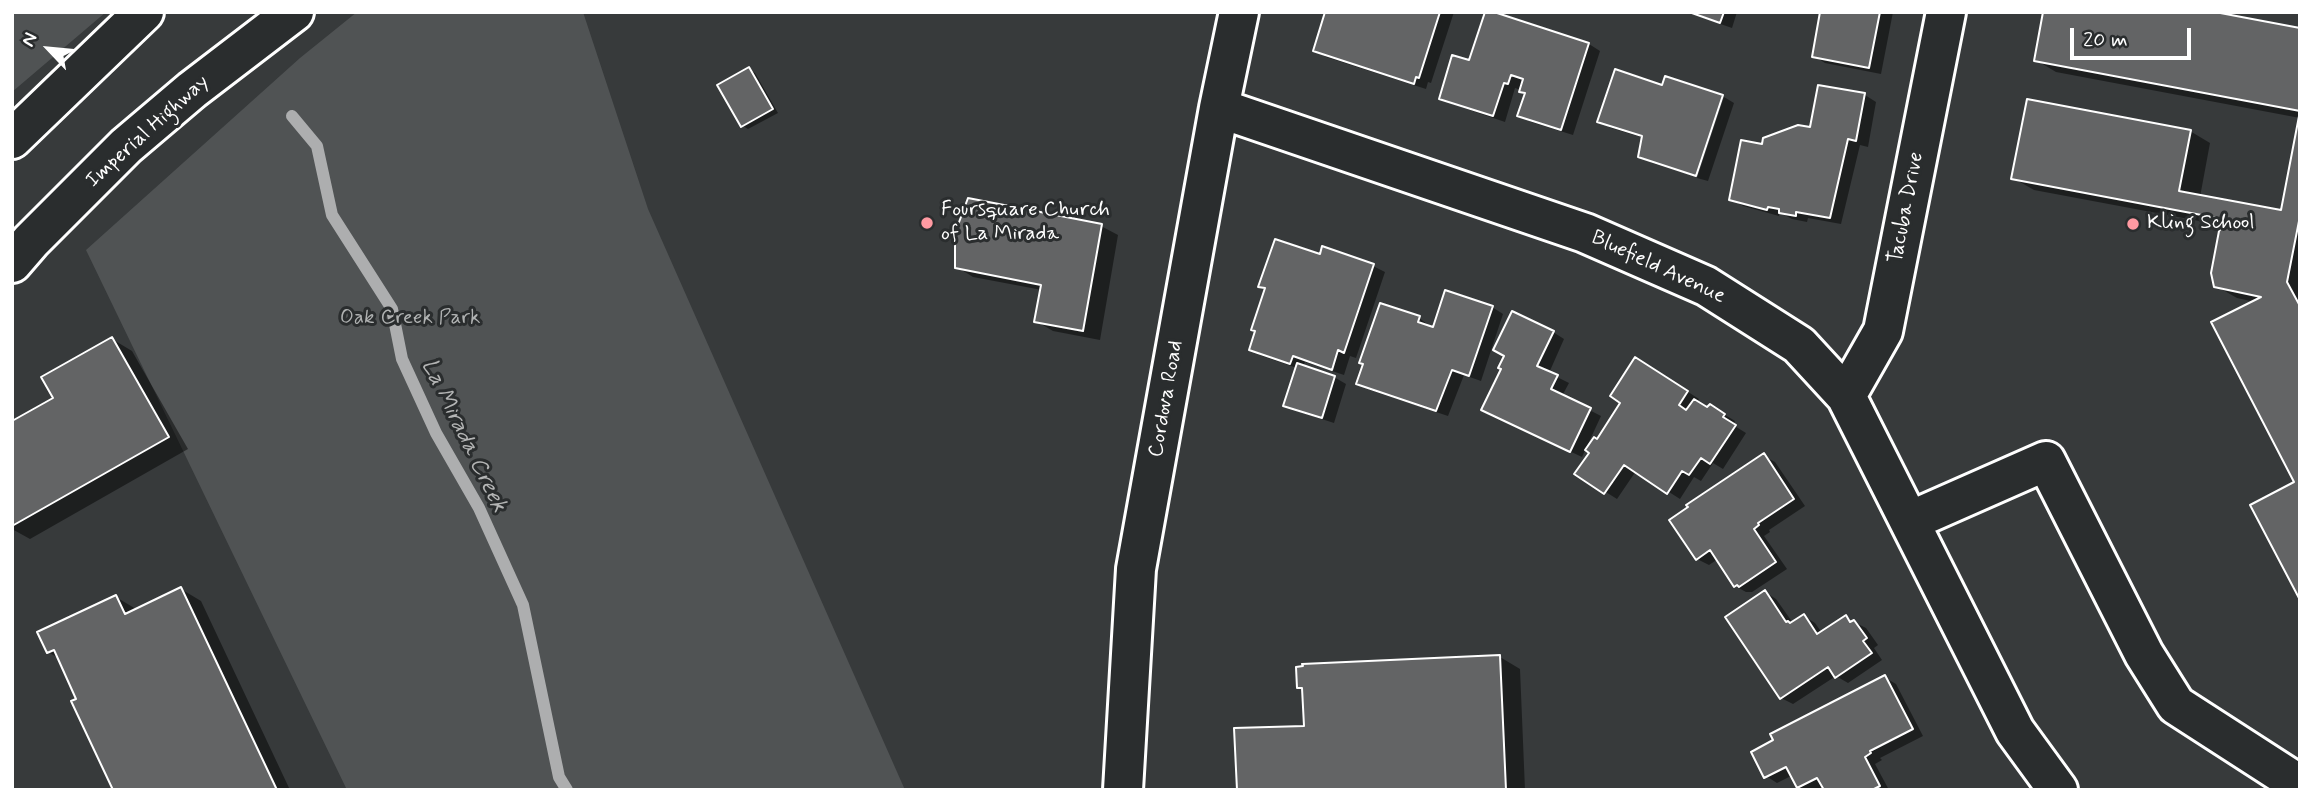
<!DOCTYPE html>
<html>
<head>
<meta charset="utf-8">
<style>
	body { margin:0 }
	#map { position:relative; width:2312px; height:802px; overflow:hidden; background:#373a3b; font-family:Mynerve,sans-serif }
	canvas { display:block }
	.frame { position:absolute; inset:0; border:14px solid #fff; pointer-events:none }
	.north { position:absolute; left:14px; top:14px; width:70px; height:70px; -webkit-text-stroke:5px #2a2d2e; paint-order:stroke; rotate:296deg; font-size:19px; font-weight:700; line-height:28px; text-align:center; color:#fff }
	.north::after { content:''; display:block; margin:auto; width:24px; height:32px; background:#fff; clip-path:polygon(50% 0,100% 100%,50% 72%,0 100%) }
	.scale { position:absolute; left:2070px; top:28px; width:121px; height:32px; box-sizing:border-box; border:4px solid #fff; border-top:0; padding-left:9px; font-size:21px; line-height:24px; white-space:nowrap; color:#fff; -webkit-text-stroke:5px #2a2d2e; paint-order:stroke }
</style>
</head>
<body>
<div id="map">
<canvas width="2312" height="802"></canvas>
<div class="frame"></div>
<div class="north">N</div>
<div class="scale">20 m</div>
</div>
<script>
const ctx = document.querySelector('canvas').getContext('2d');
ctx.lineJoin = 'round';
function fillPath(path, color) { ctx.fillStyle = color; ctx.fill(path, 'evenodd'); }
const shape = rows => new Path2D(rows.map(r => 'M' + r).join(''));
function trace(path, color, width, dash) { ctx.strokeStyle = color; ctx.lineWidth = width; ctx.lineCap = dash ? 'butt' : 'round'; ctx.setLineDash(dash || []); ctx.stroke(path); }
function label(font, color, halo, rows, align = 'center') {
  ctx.font = font + ' Mynerve,sans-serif'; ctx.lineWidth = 6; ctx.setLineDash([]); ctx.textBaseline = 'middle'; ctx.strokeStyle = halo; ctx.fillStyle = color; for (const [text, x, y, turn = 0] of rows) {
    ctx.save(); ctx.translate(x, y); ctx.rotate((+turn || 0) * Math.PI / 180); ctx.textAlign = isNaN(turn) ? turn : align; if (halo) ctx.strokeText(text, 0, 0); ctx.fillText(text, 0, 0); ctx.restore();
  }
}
const green = shape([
	[12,12,106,12,12,92],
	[357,12,583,12,648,209,905,790,347,790,86,250,300,58]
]);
const shadow = shape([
	[1327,12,1454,12,1431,83,1428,82,1426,89,1326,57,1315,50],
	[1488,12,1589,44,1600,51,1573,135,1531,122,1519,115,1526,94,1521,90,1515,88,1505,122,1452,104,1441,98,1470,62],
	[1686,12,1737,12,1732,28],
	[1822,12,1893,12,1881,74,1825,63,1814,56],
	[2300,30,2300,118,2056,72,2036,60],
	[749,69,755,73,778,113,748,129,743,126],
	[1663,87,1721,96,1694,176,1652,163,1640,156,1644,138,1611,128,1599,121],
	[1820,87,1865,95,1876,102,1868,147,1860,145,1841,224,1808,218,1807,222,1792,219,1779,212,1779,216,1743,206,1731,199,1764,146,1811,129],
	[1724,97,1734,103,1708,181,1697,178],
	[2300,120,2300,596,2296,483,2255,302,2237,298,2216,286,2226,226,2034,190,2013,178,2190,131,2210,143,2200,197,2282,212],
	[1101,226,1118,235,1100,340,1053,331,1036,321,1042,290,973,277,957,267],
	[1324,249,1373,266,1385,272,1356,358,1350,356,1344,375,1305,362,1303,367,1334,377,1346,384,1334,423,1297,411,1285,405,1297,368,1262,356,1251,350,1266,289,1260,286,1321,256],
	[1492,307,1503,314,1481,381,1464,375,1448,416,1370,390,1358,383,1419,318,1434,329],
	[1553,332,1564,339,1549,373,1569,383,1562,396,1601,416,1582,457,1495,416],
	[112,339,132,351,188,449,30,539,12,529,12,423,55,399],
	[1648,366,1699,399,1697,402,1708,409,1722,413,1735,421,1733,425,1746,433,1723,469,1713,463,1701,481,1694,477,1680,499,1636,471,1617,499,1577,474],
	[1764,456,1775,462,1805,506,1769,530,1770,532,1764,536,1787,569,1752,592,1746,592,1735,586,1718,559,1709,565,1697,559],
	[181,589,201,601,290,790,115,790,79,700,60,659,48,652,116,597,136,609],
	[1765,592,1776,599,1793,623,1804,616,1815,623,1822,633,1846,617,1854,622,1866,628,1878,645,1874,648,1882,660,1848,683,1836,676,1793,704,1781,698],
	[1500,657,1520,669,1525,790,1239,790,1306,727,1304,691,1299,687],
	[1884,677,1896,684,1923,736,1880,758,1882,760,1875,764,1889,790,1825,790,1824,786,1818,790,1803,790,1798,787,1793,775,1777,783,1766,776]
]);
const stream = shape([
	[292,116,317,146,332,215,392,309,402,359,436,433,479,508,523,605,559,777,567,790]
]);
const building = shape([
	[1325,12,1440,12,1419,78,1416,77,1414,84,1313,51,1325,12],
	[1485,12,1494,12,1589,43,1561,130,1517,116,1525,93,1519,92,1523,79,1511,75,1508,84,1504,83,1493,116,1439,99,1452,55,1469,60,1485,12],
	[1689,12,1724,12,1720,23,1689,12],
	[1820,12,1880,12,1869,68,1812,57,1820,12],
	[2043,12,2215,12,2300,28,2300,216,2287,282,2300,306,2300,600,2250,505,2294,482,2211,322,2261,297,2214,287,2211,273,2219,231,2228,220,2011,179,2027,99,2191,130,2179,191,2281,210,2300,111,2034,61,2043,12],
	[749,67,773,109,741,127,717,85,749,67],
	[1615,69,1662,85,1665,76,1723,95,1696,176,1638,157,1642,136,1597,122,1615,69],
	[1818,85,1865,93,1856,141,1848,139,1830,218,1796,212,1796,216,1779,213,1779,209,1768,207,1767,210,1729,200,1741,140,1762,144,1763,138,1798,125,1810,127,1818,85],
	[968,198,1102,224,1083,331,1034,322,1041,285,955,268,955,233,968,198],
	[1275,239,1320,254,1322,246,1374,264,1344,353,1338,350,1332,370,1293,356,1290,364,1249,350,1255,331,1251,330,1265,288,1258,287,1275,239],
	[1445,290,1493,306,1469,376,1452,370,1436,411,1356,384,1363,364,1359,363,1380,303,1420,316,1418,322,1433,327,1445,290],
	[1512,311,1554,331,1537,366,1558,375,1551,389,1591,408,1570,452,1481,410,1501,369,1498,368,1504,356,1493,350,1512,311],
	[112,337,169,437,12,526,12,421,53,398,41,377,112,337],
	[1635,357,1688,391,1679,405,1686,410,1694,399,1707,407,1710,404,1725,414,1723,417,1736,425,1710,464,1701,458,1689,475,1682,471,1667,494,1624,465,1604,494,1574,474,1589,453,1585,450,1594,437,1597,439,1620,403,1610,396,1635,357],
	[1297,363,1335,376,1322,418,1283,406,1297,363],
	[1764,453,1794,499,1758,523,1759,525,1754,529,1776,562,1739,587,1737,585,1734,587,1710,550,1696,560,1669,520,1688,507,1686,505,1764,453],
	[181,587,277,790,113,790,71,701,76,699,54,650,47,653,37,632,116,595,125,614,181,587],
	[1765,590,1786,622,1788,621,1790,623,1804,614,1817,634,1846,615,1850,622,1854,620,1867,638,1863,641,1872,653,1835,678,1828,667,1780,699,1725,617,1765,590],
	[1500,655,1506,790,1237,790,1234,728,1304,726,1302,688,1297,688,1296,667,1303,666,1302,664,1500,655],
	[1885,675,1913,729,1870,751,1871,753,1865,757,1880,786,1872,790,1824,790,1817,778,1797,788,1786,767,1764,778,1751,752,1773,740,1770,734,1885,675]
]);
const minor = shape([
	[1219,108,1585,233,1706,286,1799,345,1846,396,2015,731,2058,790],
	[1846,396,1883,331,1946,12],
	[1910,521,2046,461,2144,654,2176,705,2300,785],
	[1123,790,1136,569,1219,108,1239,12]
]);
const major = shape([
	[12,139,144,12],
	[12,263,31,241,126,146,192,90,294,12]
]);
const markers = [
	[927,223,7,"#ff9aa2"],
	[2133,224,7,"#ff9aa2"]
];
const streetNames = [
	["Imperial Highway",148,132,-42],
	["Tacuba Drive",1907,208,-79],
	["Bluefield Avenue",1658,268,25],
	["Cordova Road",1167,399,-80]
];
const poiNames = [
	["Foursquare Church",941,211],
	["of La Mirada",941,235],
	["Kling School",2147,224]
];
const parkNames = [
	["Oak Creek Park",410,319]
];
const waterNames = [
	["La Mirada Creek",463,436,64]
];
fillPath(green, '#505354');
fillPath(shadow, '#0007');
trace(stream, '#adaeaf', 12);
fillPath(building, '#636465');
trace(building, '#fff', 2);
trace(minor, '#fff', 44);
trace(major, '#fff', 44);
trace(minor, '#2a2d2e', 38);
trace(major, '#2a2d2e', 38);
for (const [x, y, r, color] of markers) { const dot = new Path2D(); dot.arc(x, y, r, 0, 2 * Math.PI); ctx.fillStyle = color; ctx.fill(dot); trace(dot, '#2a2d2e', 2.5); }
label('21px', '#fff', '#2a2d2e', streetNames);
label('21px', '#fff', '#2a2d2e', poiNames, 'left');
label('21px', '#b0b2b2', '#2a2d2e', parkNames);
label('italic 23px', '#b4b5b5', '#2a2d2e', waterNames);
</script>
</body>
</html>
